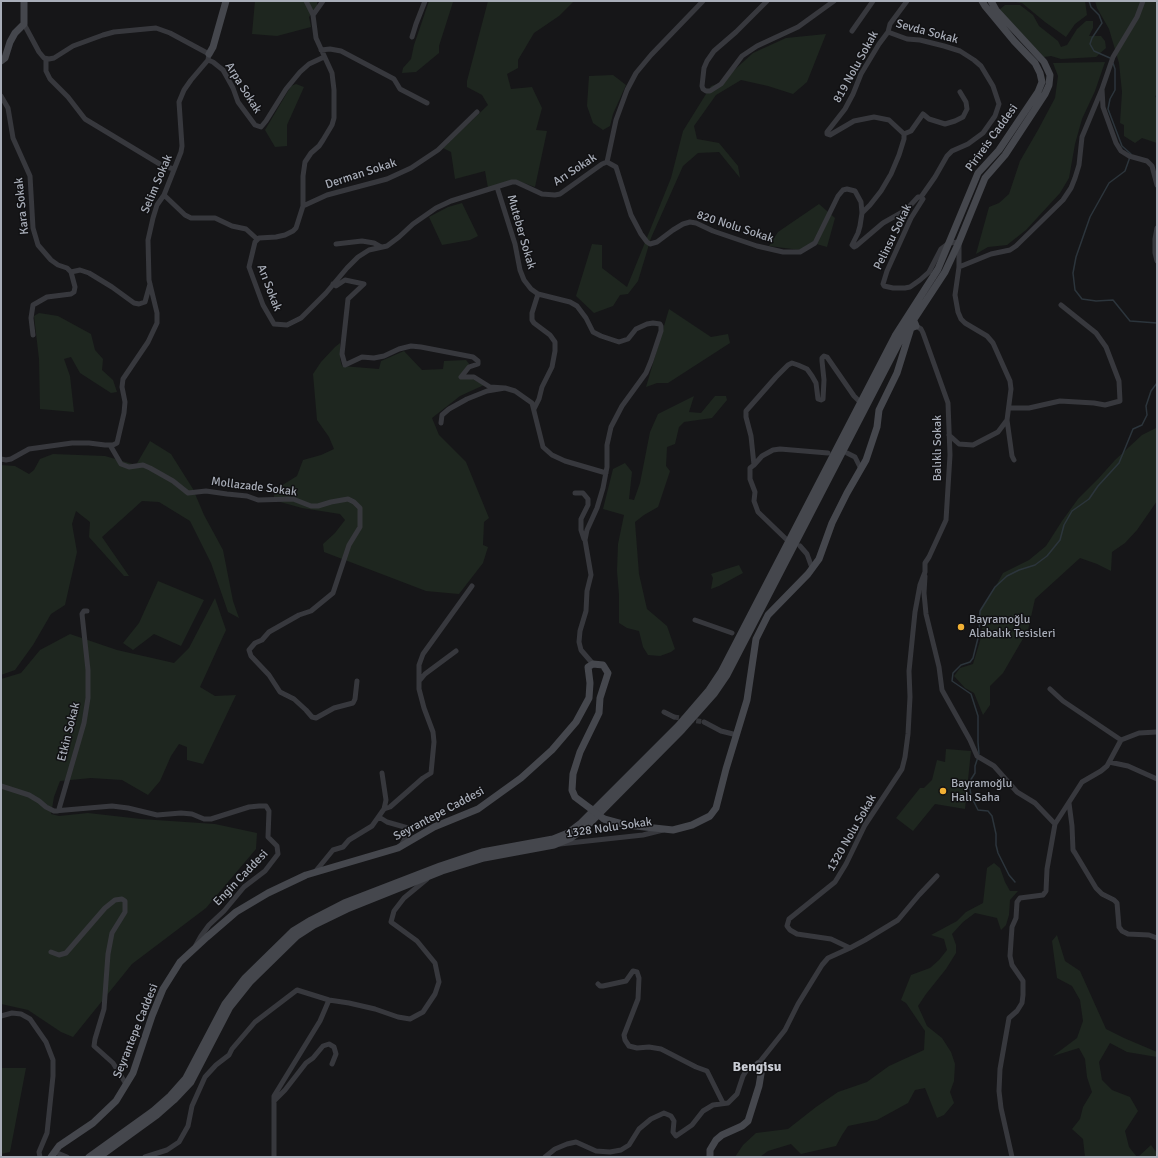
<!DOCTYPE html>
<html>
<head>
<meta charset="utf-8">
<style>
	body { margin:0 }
	#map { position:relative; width:1158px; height:1158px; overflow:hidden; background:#161618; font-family:Signika,sans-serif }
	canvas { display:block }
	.frame { position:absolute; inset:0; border:2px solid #a8adb8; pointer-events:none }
</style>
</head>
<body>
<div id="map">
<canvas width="1158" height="1158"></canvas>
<div class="frame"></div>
</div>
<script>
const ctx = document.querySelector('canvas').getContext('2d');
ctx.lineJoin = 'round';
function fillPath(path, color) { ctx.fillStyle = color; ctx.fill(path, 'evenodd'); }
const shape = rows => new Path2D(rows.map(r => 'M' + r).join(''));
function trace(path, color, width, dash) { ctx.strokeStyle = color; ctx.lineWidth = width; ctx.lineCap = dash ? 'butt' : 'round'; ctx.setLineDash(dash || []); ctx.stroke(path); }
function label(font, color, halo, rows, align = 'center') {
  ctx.font = font + ' Signika,sans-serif'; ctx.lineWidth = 3; ctx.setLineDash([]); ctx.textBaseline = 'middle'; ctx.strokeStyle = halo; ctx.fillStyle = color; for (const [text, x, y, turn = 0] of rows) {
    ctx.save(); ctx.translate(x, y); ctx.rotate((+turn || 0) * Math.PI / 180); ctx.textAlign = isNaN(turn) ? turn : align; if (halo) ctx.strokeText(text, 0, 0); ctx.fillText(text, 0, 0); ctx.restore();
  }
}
const green = shape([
	[255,1,317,1,317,7,309,17,311,27,277,36,252,34],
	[429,1,456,1,453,2,439,46,439,53,416,72,402,73,403,68,411,59,414,45],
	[488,1,574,1,559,16,534,33,518,60,518,68,507,74,511,89,532,87,542,108,536,130,547,131,535,187,515,180,488,188,485,171,455,179,451,152,443,148,488,105,482,95,467,87,467,81],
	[1009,1,1085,1,1087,15,1075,24,1066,37,1045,22,1022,3],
	[1095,1,1157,1,1157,95,1155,96,1157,99,1157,143,1142,138,1135,143,1124,136,1124,125,1120,123,1122,92,1119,63,1109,29,1097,8],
	[1005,5,1020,5,1033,15,1039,26,1058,41,1061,47,1067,45,1077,29,1086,21,1093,21,1093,28,1089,36,1101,36,1105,41,1106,48,1096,57,1061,59,1051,56,1044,57,999,10],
	[826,34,807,82,793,94,768,86,741,80,716,95,694,126,697,139,719,143,738,166,740,178,719,152,698,153,683,166,651,238,638,281,628,294,620,295,613,306,594,313,576,296,592,244,602,245,602,268,627,287,671,178,683,131,711,86,720,83,753,53,786,38],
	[1105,62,1095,91,1082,119,1075,144,1069,178,1060,193,1026,230,1007,245,988,247,976,254,989,207,999,203,1009,194,1020,161,1038,130,1055,98,1058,76,1053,63],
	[613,75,626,85,613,114,610,126,603,130,593,123,587,106,589,76],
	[296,84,304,87,287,125,287,146,275,147,265,130,291,86],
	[462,203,478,236,470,240,442,245,429,217,448,207],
	[819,204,835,218,827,247,813,243,800,250,769,246,778,232],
	[669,309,711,337,728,334,730,343,668,383,657,383,646,387],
	[39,313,58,316,91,334,95,350,103,359,102,370,113,380,117,392,111,393,80,373,71,357,64,359,70,376,74,412,40,409,39,359,34,316],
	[340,343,340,359,342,366,379,369,381,361,404,351,422,370,443,369,444,361,466,360,470,365,465,375,484,385,460,396,432,418,439,435,466,462,489,518,484,522,483,545,488,547,483,563,459,594,426,591,324,552,323,544,335,533,345,520,340,514,302,508,273,500,276,489,297,476,303,460,321,455,334,449,329,437,317,420,313,374,321,362,335,347],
	[694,396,689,412,701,413,715,396,726,396,727,400,712,418,684,422,679,427,675,444,667,447,666,466,670,471,658,507,644,515,635,522,639,574,647,609,667,626,675,649,671,652,660,656,648,655,643,647,639,631,627,628,619,623,619,595,617,571,618,544,624,515,603,509,613,469,625,463,632,472,629,499,634,500,640,483,650,432,658,414],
	[1157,425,1157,501,1137,530,1125,543,1112,552,1111,571,1097,564,1080,558,1035,599,1028,630,1003,673,990,686,990,705,983,715,974,693,965,688,954,676,960,668,973,664,980,641,983,621,979,612,992,593,1003,573,1029,560,1046,546,1062,521,1078,499,1098,479,1115,460,1142,435,1156,428],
	[150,441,171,454,193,489,204,515,223,550,233,601,239,618,228,612,211,563,190,521,159,502,142,501,102,537,129,576,124,576,89,537,90,522,76,511,72,524,77,552,65,605,51,614,33,645,15,670,1,675,1,465,15,466,29,474,34,470,40,459,53,454,105,456,136,465],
	[739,565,743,573,719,586,711,589,713,578,711,574],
	[158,581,204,600,181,646,154,634,133,650,123,643,139,623],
	[215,598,226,630,200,687,215,696,236,695,203,764,187,760,187,747,179,744,171,756,160,781,148,795,122,780,91,778,60,781,54,797,51,814,59,816,88,813,141,819,215,824,257,833,256,849,206,908,132,964,73,1037,61,1032,28,1010,1,1004,1,679,21,673,40,650,70,634,117,650,174,663,189,648],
	[946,749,971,751,965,809,935,804,913,831,896,818,920,788,924,788,932,780,937,760,945,762],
	[994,863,1000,868,1005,882,1010,891,1018,891,1010,900,1009,915,1006,925,1001,930,997,918,975,913,963,922,952,934,956,945,956,953,946,969,926,994,918,1006,927,1026,942,1038,951,1052,955,1064,954,1081,950,1092,954,1103,944,1115,937,1118,925,1088,915,1090,908,1103,877,1120,848,1126,842,1135,836,1146,801,1154,791,1144,768,1151,760,1157,735,1157,743,1145,756,1133,788,1129,816,1107,838,1092,867,1082,889,1066,924,1050,925,1031,906,1003,901,1000,911,975,930,968,939,960,947,950,944,939,931,935,957,921,966,912,983,903,987,868],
	[1057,935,1065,961,1080,971,1106,1029,1124,1038,1157,1052,1157,1057,1127,1052,1110,1043,1099,1062,1102,1080,1112,1090,1130,1097,1138,1111,1125,1131,1129,1147,1137,1157,1085,1157,1083,1139,1072,1129,1080,1119,1083,1107,1092,1092,1087,1077,1085,1059,1079,1048,1053,1056,1077,1038,1083,1021,1080,1000,1072,986,1057,978,1052,941],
	[1,1068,26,1068,10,1152,1,1154],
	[1151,1145,1157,1153,1157,1157,1138,1157]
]);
const stream = shape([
	[1089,1,1091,7,1099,15,1102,23,1092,38,1090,44,1094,51,1110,58],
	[1113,63,1115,69,1115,90,1110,99,1108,109,1122,146,1131,154,1125,171,1109,183,1090,217,1076,257,1073,273,1075,290,1082,299,1096,301,1113,300,1130,321,1157,323],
	[1015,882,1009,875,998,853,996,845,996,834,992,816,988,811,978,810,971,796,970,788,970,781,975,773,975,766,979,754,978,742,978,716,971,694,952,681,953,673,961,665,970,662,973,658,979,634,980,611,995,587,1007,576,1019,570,1035,565,1047,556,1060,540,1064,525,1072,511,1089,499,1098,486,1119,463,1133,429,1142,425,1147,415,1146,406,1151,391,1157,383]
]);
const streetTunnel = shape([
	[674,717,704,722]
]);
const street = shape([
	[306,1,313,15,316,38,332,73,334,90,334,118,332,125,323,140,319,146,311,153,305,162,303,176,303,206,296,228,293,231,285,235,276,237,259,238,255,242,249,267,263,305,274,324,287,325,301,318,326,293,347,268,358,257,369,250,387,246,399,237,413,224,436,208,451,201,512,182,516,182,542,194,555,195,560,194,602,164,607,162],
	[767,1,736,32,714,51,707,61,704,68,702,86,703,89,706,91,710,91,721,84,742,56,757,46,798,27,834,1],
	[1143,1,1137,17,1113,57,1102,89,1103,107,1116,143,1121,151,1129,156,1147,161,1152,166,1157,185],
	[313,15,323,1],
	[852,31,873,1],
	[412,37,416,24,425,1],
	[321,50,330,49,341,51,394,79,400,89,427,103],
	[46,59,46,71,50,79,68,97,85,119,163,166,174,169],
	[208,60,213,62,223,70,233,88,238,102,255,125,261,127,266,121,286,89,300,72,309,64,324,57],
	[1,96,8,108,13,138,30,176,33,228,38,245,51,260,58,265,67,268,71,272,80,270,89,273,112,287,134,303,139,304,145,302,150,284],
	[904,134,911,131,923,114,929,119,945,124,955,121,963,117,967,109,966,102,960,92],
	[607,162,616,167,631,215,641,234,647,242,650,244,657,242,673,230,683,224,690,222,696,223,713,231,757,246,783,252,800,252,815,243,838,196,843,190,847,189,855,191,861,202,862,213,860,226,858,233,852,245,854,247,856,246,883,223,906,210,918,197,921,197,935,177,947,156,952,151,968,144,983,133,995,116,999,104,993,86,981,66,974,60,960,51,944,46,920,40,907,39,888,32],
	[607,162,616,120,627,90,636,73,651,55,703,1],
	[497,187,515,244,520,270,524,280,531,289,538,294,570,302,577,306,586,318,593,332,601,336,619,342,628,339,636,329,647,324,653,323,660,324,661,326,661,331,651,361,646,373,622,406,611,427,607,445,607,467,603,488,597,508,587,530,585,540,591,575,587,591,586,611,580,631,579,642,581,650,593,664],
	[164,195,185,215,191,218,215,218,232,226,246,229,257,239],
	[921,197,923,199,911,218,887,271,883,284,884,286,893,288,905,288,910,287,920,280,929,272,941,249,949,243,959,242,959,267,955,295,958,312,961,319,965,323,987,336,993,343,1010,381,1011,389,1007,420,1012,456,1014,460],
	[303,206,327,195,387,179,411,168,438,150,477,112],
	[862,213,870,205,881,191,891,174,899,155,904,139,904,134,889,120,874,117,854,121,830,135,827,134,827,132,845,109,853,94,861,74,879,44,888,32,890,24,907,1],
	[1157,228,1155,239,1155,253,1157,261],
	[336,244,362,241,374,243,381,247],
	[959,267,991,254,1010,250,1016,246,1063,200,1071,188,1075,178,1079,165,1082,137,1102,89],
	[333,284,336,286,345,280,364,284,348,299,342,354,345,365,362,357,374,358,384,356,399,349,411,346,421,347,473,357,478,361,478,364,469,367,461,377,474,377,490,387,505,388],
	[33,335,31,318,33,305,47,297,71,294,74,292,75,287,71,272],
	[1010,408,1029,408,1060,401,1094,403,1105,405,1120,401,1119,381,1106,347,1096,333,1061,305],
	[534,409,539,399,542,387,552,367,555,351,555,342,550,335,534,323,532,320,532,313,538,294],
	[441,423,442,415,449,409,467,399,487,391,505,388,515,391,532,403,543,447,552,455,565,461,606,473],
	[949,435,959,444,973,445,998,432,1007,420],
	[110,445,121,464,129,467,143,465,150,468,173,481,188,493,206,491,227,494,247,496,258,500,293,499,311,506,318,506,331,502,348,499,354,502,360,508,360,527,349,545,333,593,311,611,299,615,269,632,262,640,255,643,249,650,251,656,269,675,280,692,294,699,306,710,312,717,316,718,334,708,353,703,355,699,357,681],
	[828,453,780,449,773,450,762,456,754,465,751,436,746,417,746,411,776,377,788,365,792,363,798,365,807,369,812,376,816,383,818,399,821,400,823,399,824,380,822,361,822,358,824,356,827,357,854,396,861,403],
	[847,453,855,457,861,469],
	[1,459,6,460,11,459,29,449,72,443,89,443,105,445,113,445,117,443,124,413,125,402,122,387,123,379,148,342,157,323,157,313,149,280,148,240,153,218,157,205,164,195,181,152,182,146,179,102,184,90,191,80,208,60,209,54,170,33,156,28,114,32,103,35,73,46,54,58,49,59,44,58,39,52,24,24],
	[754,465,750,468,750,479,755,492,754,501,758,512,786,539],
	[575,493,583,493,588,499,588,505,581,519,581,530,584,539],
	[800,546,807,554,812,568],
	[925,576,924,593,926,614,939,667,942,690,970,740,977,756,994,766,1017,792,1035,803,1055,824],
	[695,620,732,633],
	[420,680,425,674,456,651],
	[1050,689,1063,701,1121,740],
	[664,712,674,717],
	[704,722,721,731,737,735],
	[1109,762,1128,766,1157,779],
	[1,786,29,795,39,801,46,807,54,811,112,806,128,808,157,815,181,813,192,814,204,819,211,819,249,807,259,806,266,806,269,811,268,837,277,846,278,854,265,871,244,887,224,911,209,925,201,936,196,945],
	[1069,803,1072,826,1073,850,1075,853,1096,888,1102,894,1114,900,1117,903,1119,927,1122,931,1128,934,1149,935,1157,938],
	[384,809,390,807,423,778,431,773,434,742,433,732,424,708,419,689,419,665,423,654,472,586],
	[58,811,59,809,84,723,88,698,88,670,82,614,84,611,87,611],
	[379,817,387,822,408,828,406,837,400,847],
	[560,844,643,835,663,830],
	[315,872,333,850,343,847,349,840,372,826,384,809,386,800,382,773],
	[850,948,865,940,898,920,919,895,937,876],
	[51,952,59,955,66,953,105,908,115,900,122,899,125,901,125,912,112,933,108,954,104,1009,95,1039,94,1046,113,1063,126,1084],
	[598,984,600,986,603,986,626,981,633,971,637,972,639,978,638,999,624,1035,625,1040,629,1046,637,1048,649,1047,661,1049,696,1067,707,1071,723,1103],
	[1,1016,12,1013,21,1014,30,1019,46,1042,53,1060,53,1076,47,1133,39,1152,40,1157],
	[274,1101,285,1090,306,1063,313,1058,323,1046,329,1044,334,1047,336,1054,332,1064],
	[55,1152,67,1157],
	[145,1157,167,1150,179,1142,188,1126,192,1106,205,1077,216,1065,229,1055,232,1049,255,1022,297,990,329,1000,349,1003,375,1009,398,1017,410,1019,423,1012,435,994,439,982,435,963,417,941,391,922,394,911,404,898,427,879],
	[274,1157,274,1096,320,1021,329,1000],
	[545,1157,555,1149,567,1144,576,1142,596,1151,610,1152,621,1150,629,1145,639,1129,651,1119,664,1113,671,1116,674,1121,673,1132,676,1136,692,1125,703,1111,713,1105,728,1103,737,1094,743,1076,748,1068,758,1064,785,1030,798,1004,822,965,828,958,850,948,831,939,797,934,790,930,787,926,789,919,835,882,846,864,865,825,902,769,905,757,908,734,910,697,909,671,915,612,920,585,925,572,925,563,929,557,946,520,950,455,948,403,923,333,921,329,916,326],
	[1012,1157,1001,1108,999,1091,1000,1069,1009,1018,1017,1011,1022,1003,1023,995,1023,981,1012,965,1010,956,1012,927,1016,918,1017,902,1020,898,1043,895,1046,891,1047,869,1055,824,1082,782,1101,771,1107,766,1121,740,1139,733,1157,732]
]);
const secondary = shape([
	[209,54,213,47,226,1],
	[1,61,5,58,10,42,15,33,24,24,24,1],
	[604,819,626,825,673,830,692,825,710,816,716,808,726,769,747,700,756,639,768,615,808,574,819,559,832,523,847,493,866,460,877,427,879,410,897,373,911,328,916,326,913,319,910,317],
	[51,1157,59,1146,93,1123,116,1101,133,1073,152,1016,163,989,180,962,207,937,236,912,268,893,306,875,398,848,434,827,478,809,521,778,552,750,576,722,589,698,590,683,588,667,593,664,603,665,608,673,600,698,599,713,580,752,573,774,572,790,575,797,591,809],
	[89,1157,153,1111,170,1096,186,1078,225,1004,245,978,293,931,311,920,344,903,440,866,482,852,553,839,568,833,581,823,678,726,709,690,721,672,895,336,938,269,978,173,999,150,1038,92,1042,82,1040,73,1035,63,1014,41,985,6,982,1],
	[99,1157,157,1115,174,1100,191,1082,230,1007,250,982,297,936,314,925,347,909,442,871,484,858,554,845,571,838,585,828,682,730,714,694,727,675,901,339,945,272,959,242,985,178,1005,155,1045,94,1049,85,1050,75,1044,62,996,10,991,1],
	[710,1157,710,1150,716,1140,722,1135,742,1126,748,1121,759,1086,761,1074,761,1067,758,1064]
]);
const secondaryBridge = shape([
	[591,809,604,819]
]);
const markers = [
	[961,627,4,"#f2b134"],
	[943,791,4,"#f2b134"]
];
const streetNames = [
	["Sevda Sokak",927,32,15],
	["819 Nolu Sokak",856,67,-61],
	["Arpa Sokak",243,88,58],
	["Pirireis Caddesi",992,138,-54],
	["Arı Sokak",575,170,-33],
	["Derman Sokak",361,174,-18],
	["Selim Sokak",157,184,-67],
	["Kara Sokak",22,206,-96],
	["820 Nolu Sokak",735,227,18],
	["Muteber Sokak",521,232,74],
	["Pelinsu Sokak",893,237,-64],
	["Arı Sokak",269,288,69],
	["Balıklı Sokak",938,448,-90],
	["Mollazade Sokak",254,487,7],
	["Etkin Sokak",69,732,-76],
	["Seyrantepe Caddesi",439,814,-28],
	["1328 Nolu Sokak",609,828,-8],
	["1320 Nolu Sokak",852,833,-60],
	["Engin Caddesi",241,878,-46],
	["Seyrantepe Caddesi",136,1031,-68]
];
const poiNames = [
	["Bayramoğlu",969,620],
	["Alabalık Tesisleri",969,634],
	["Bayramoğlu",951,784],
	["Halı Saha",951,798]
];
const quarterNames = [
	["Bengisu",757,1067]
];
fillPath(green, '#1e261f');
trace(stream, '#2c353c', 1.5);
trace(streetTunnel, '#333438', 5, [5, 2.5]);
trace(street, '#37383d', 5);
trace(secondary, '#45474d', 7);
trace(secondaryBridge, '#45474d', 7);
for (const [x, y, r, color] of markers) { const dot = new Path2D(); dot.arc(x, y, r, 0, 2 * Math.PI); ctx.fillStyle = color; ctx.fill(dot); trace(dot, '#111113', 1.5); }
label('12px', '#a8adb8', '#111113', streetNames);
label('12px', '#a8adb8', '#111113', poiNames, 'left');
label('bold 14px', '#c9ccd4', '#111113', quarterNames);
</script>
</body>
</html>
